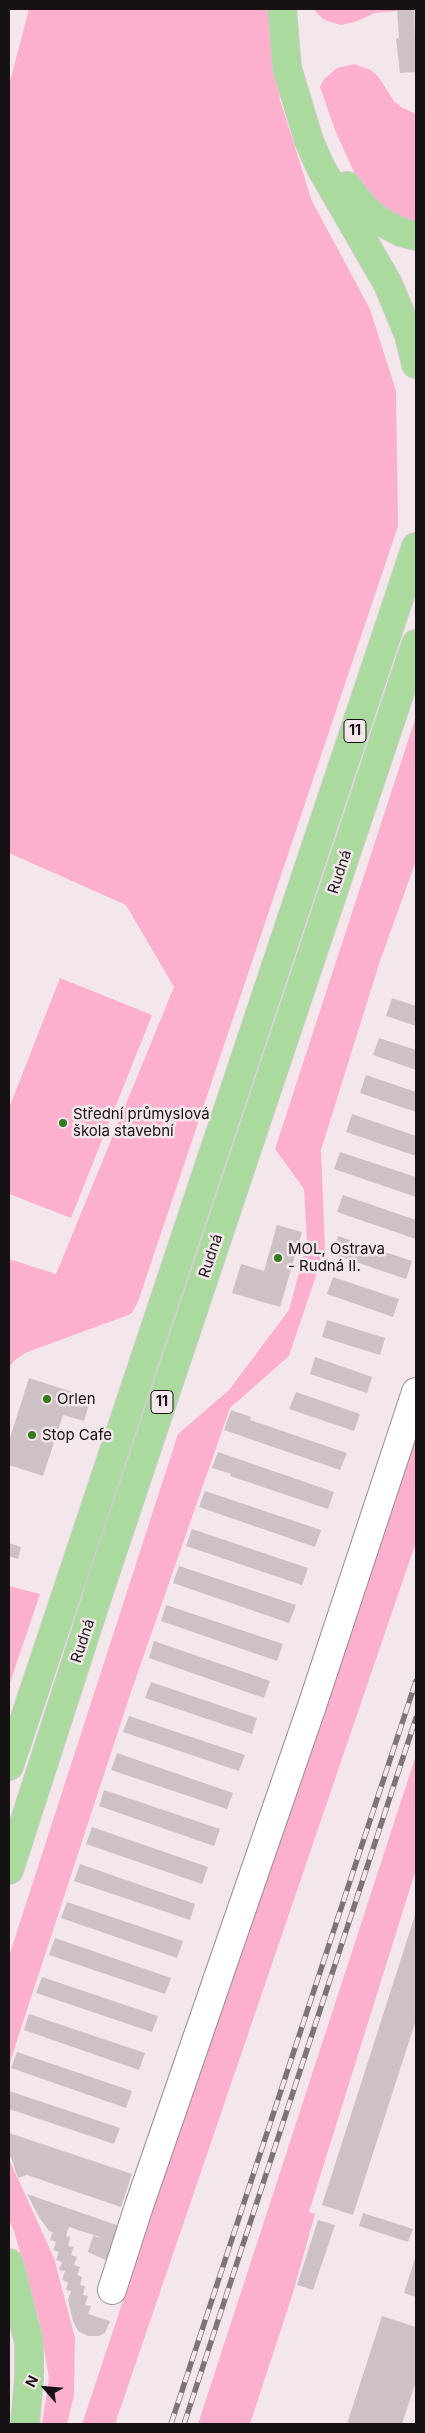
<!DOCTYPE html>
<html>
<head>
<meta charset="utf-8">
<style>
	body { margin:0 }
	#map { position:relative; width:425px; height:2433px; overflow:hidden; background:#f4e7ec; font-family:Inter,sans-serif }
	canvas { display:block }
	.frame { position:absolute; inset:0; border:10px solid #161213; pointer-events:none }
	.north { position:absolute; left:20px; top:2363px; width:50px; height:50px; -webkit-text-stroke:4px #f4e7ec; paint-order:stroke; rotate:297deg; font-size:14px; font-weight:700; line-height:20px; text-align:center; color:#161213 }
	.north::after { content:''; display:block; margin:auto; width:18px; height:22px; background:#161213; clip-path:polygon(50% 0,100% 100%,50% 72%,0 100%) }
</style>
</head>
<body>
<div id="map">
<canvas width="425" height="2433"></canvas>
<div class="frame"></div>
<div class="north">N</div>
</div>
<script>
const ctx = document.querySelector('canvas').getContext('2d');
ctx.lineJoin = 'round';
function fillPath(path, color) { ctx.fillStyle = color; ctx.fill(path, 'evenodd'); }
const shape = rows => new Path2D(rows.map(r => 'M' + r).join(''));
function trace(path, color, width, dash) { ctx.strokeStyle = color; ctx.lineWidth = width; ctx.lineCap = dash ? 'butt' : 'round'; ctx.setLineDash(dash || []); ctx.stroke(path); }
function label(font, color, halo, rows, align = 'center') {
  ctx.font = font + ' Inter,sans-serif'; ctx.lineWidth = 5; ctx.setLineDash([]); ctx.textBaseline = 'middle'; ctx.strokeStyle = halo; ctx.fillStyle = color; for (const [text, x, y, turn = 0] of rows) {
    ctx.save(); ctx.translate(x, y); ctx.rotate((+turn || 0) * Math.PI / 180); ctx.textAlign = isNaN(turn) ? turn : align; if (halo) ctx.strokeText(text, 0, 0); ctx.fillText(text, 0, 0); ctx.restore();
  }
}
const green = shape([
	[29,9,268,9,280,100,312,201,370,309,396,391,398,526,138,1302,131,1314,25,1353,15,1360,9,1367,9,1259,56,1274,174,987,126,905,9,853,9,85],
	[313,9,397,9,397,11,375,13,355,22,341,25,324,20],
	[354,64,371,70,378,76,394,101,401,107,416,114,416,222,393,214,370,195,357,179,335,130,320,87,324,79,337,68],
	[416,716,416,861,380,961,321,1150,325,1249,289,1356,230,1408,130,1695,9,2065,9,1956,178,1434,229,1390,289,1310,307,1242,304,1189,275,1149],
	[60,978,152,1015,71,1218,9,1194,9,1108],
	[416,1420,416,1542,115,2424,82,2424],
	[9,1586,40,1594,9,1686],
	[416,1755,416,1869,309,2212,315,2214,292,2296,250,2424,198,2424],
	[9,2159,54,2258,75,2338,74,2395,67,2424,42,2424,49,2378,39,2320,14,2231,9,2220]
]);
const building = shape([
	[397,9,414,9,416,72,400,73,396,39,399,38],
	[392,998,416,1006,416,1026,386,1016],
	[379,1038,416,1050,416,1070,373,1055],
	[366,1075,416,1092,416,1112,360,1093],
	[352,1114,416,1136,416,1156,346,1132],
	[340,1152,416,1177,416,1197,334,1169],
	[343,1195,416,1220,416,1239,337,1212],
	[277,1225,302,1232,280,1307,232,1293,241,1264,264,1271],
	[338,1236,412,1261,406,1279,332,1254],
	[333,1277,399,1299,393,1317,327,1294],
	[327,1320,385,1338,380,1355,322,1337],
	[315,1357,372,1377,367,1393,310,1374],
	[29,1378,91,1398,84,1421,63,1415,43,1476,9,1465,9,1441],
	[296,1392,360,1414,354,1431,289,1409],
	[231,1410,251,1417,250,1420,347,1453,340,1470,224,1430],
	[218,1452,334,1492,328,1509,230,1476,231,1474,212,1468],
	[205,1491,321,1530,315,1547,199,1507],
	[192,1529,308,1568,302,1585,186,1546],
	[9,1543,21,1547,18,1559,9,1556],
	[179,1566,296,1605,289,1623,173,1583],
	[166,1605,283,1644,277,1661,161,1621],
	[154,1641,270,1681,264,1698,149,1658],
	[151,1682,257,1718,252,1734,145,1698],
	[129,1716,245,1755,239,1771,123,1732],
	[117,1753,233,1793,227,1809,111,1770],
	[104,1790,220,1829,214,1846,99,1806],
	[92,1827,208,1867,202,1884,86,1844],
	[80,1864,195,1904,190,1920,74,1881],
	[67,1902,183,1941,177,1958,61,1918],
	[416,1912,416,2020,353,2215,322,2205],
	[55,1938,171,1978,165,1994,49,1955],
	[42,1977,158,2016,152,2032,36,1993],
	[29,2014,145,2053,139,2070,24,2030],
	[17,2052,132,2091,126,2108,11,2068],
	[9,2091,120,2128,114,2144,9,2109],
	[9,2133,132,2174,121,2207,27,2175,18,2178,11,2157,9,2157],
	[27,2194,131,2230,119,2266,88,2252,93,2236,103,2238,69,2227,66,2236,70,2237,68,2246,74,2247,71,2255,77,2257,74,2265,80,2267,77,2275,82,2277,80,2285,85,2286,83,2295,88,2296,85,2305,91,2306,88,2314,110,2321,105,2333,99,2336,88,2336,78,2331,73,2321,68,2300,71,2291,66,2290,68,2282,62,2280,65,2271,59,2270,62,2262,56,2260,59,2252,53,2250,56,2242,50,2240,53,2232,49,2231,39,2217],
	[363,2213,413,2229,408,2242,359,2226],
	[318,2220,335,2225,313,2290,297,2285],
	[416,2255,416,2297,404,2293],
	[382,2316,416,2327,416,2381,402,2424,347,2424]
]);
const minor = shape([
	[112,2290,138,2209,312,1706,416,1392]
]);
const highway = shape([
	[282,9,287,68,309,141,321,168,388,284,409,335,416,364],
	[347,186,364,208,378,220,401,232,416,236],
	[9,1766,416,547],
	[9,1870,101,1585,416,644],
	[9,2263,29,2342,29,2379,25,2424]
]);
const rail = shape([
	[171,2424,416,1681],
	[184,2424,416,1718]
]);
const markers = [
	[63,1123,5,"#357a1c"],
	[278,1258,5,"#357a1c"],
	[47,1399,5,"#357a1c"],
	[32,1435,5,"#357a1c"]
];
const shields = [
	[355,731,22],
	[162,1402,22]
];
const shieldNames = [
	["11",355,731],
	["11",162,1402]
];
const streetNames = [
	["Rudná",340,872,-72],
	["Rudná",211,1256,-72],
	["Rudná",83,1641,-72]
];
const poiNames = [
	["Střední průmyslová",73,1114],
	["škola stavební",73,1131],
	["MOL, Ostrava",288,1249],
	["- Rudná II.",288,1266],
	["Orlen",57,1399],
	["Stop Cafe",42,1435]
];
fillPath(green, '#fcb0cd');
fillPath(building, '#cec1c5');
trace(minor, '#9a8e92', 30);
trace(highway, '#cccbcb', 30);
trace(minor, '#fff', 28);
trace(highway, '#aada9d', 28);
trace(rail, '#7c7477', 5.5);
trace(rail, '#f4e7ec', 4, [11]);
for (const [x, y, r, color] of markers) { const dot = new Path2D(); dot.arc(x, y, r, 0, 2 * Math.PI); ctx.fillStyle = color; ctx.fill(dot); trace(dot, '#f4e7ec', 2); }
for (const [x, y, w] of shields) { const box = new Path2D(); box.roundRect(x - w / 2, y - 11.5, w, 23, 4); ctx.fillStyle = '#f4e7ec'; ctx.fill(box); trace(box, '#161213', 1); }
label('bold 14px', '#161213', null, shieldNames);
label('15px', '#161213', '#f4e7ec', streetNames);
label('15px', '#161213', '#f4e7ec', poiNames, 'left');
</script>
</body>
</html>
